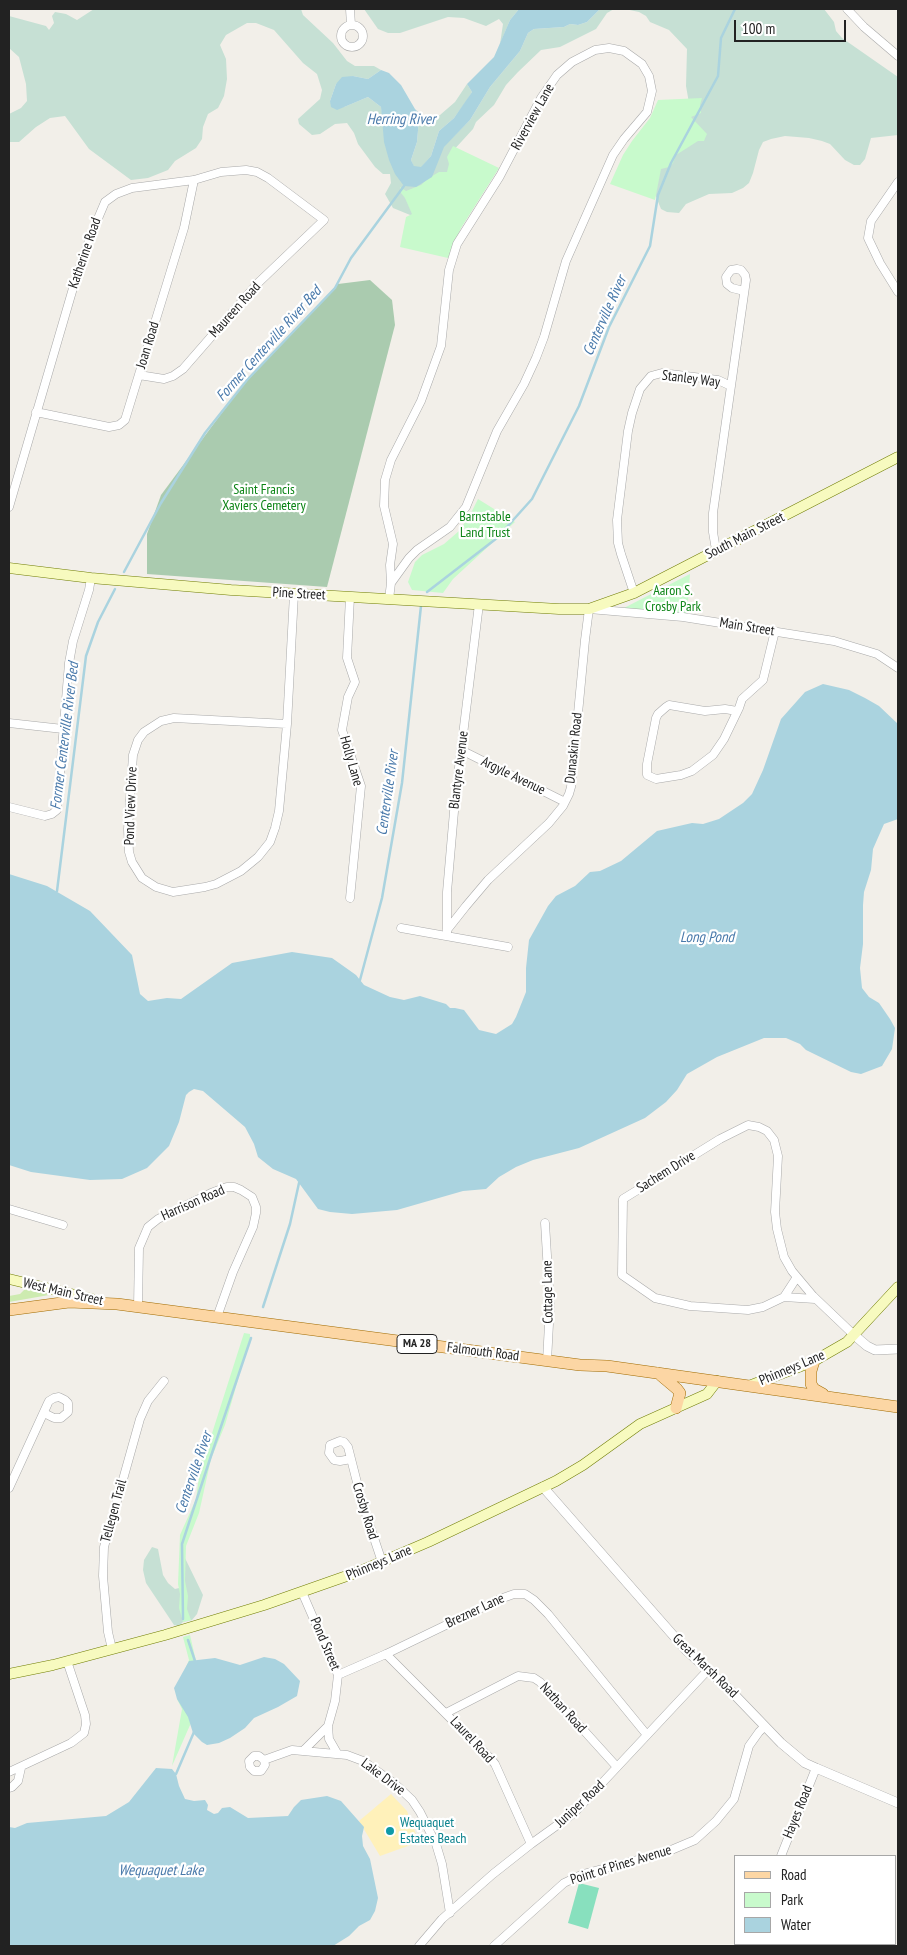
<!DOCTYPE html>
<html>
<head>
<meta charset="utf-8">
<style>
	body { margin:0 }
	#map { position:relative; width:907px; height:1955px; overflow:hidden; background:#f2efe9; font-family:"PT Sans Narrow",sans-serif }
	canvas { display:block }
	.frame { position:absolute; inset:0; border:10px solid #222; pointer-events:none }
	.legend { position:absolute; left:734px; top:1855px; width:162px; height:90px; box-sizing:border-box; background:#fff; border:1px solid #a7a7a7; margin:0; padding:6px 9px; list-style:none; font-size:15px; color:#222 }
	.legend li { display:flex; align-items:center; gap:10px; height:25px }
	.legend b { width:25px; border:1px solid #a7a7a7 }
	.scale { position:absolute; left:734px; top:20px; width:112px; height:22px; box-sizing:border-box; border:2px solid #222; border-top:0; padding-left:6px; font-size:15px; line-height:18px; white-space:nowrap; color:#222; -webkit-text-stroke:4px #fff; paint-order:stroke }
</style>
</head>
<body>
<div id="map">
<canvas width="907" height="1955"></canvas>
<div class="frame"></div>
<ul class="legend">
<li><b style="height:6px;background:#fcd6a4"></b>Road</li>
<li><b style="height:14px;background:#c8facc"></b>Park</li>
<li><b style="height:14px;background:#aad3df"></b>Water</li>
</ul>
<div class="scale">100 m</div>
</div>
<script>
const ctx = document.querySelector('canvas').getContext('2d');
ctx.lineJoin = 'round';
function fillPath(path, color) { ctx.fillStyle = color; ctx.fill(path, 'evenodd'); }
const shape = rows => new Path2D(rows.map(r => 'M' + r).join(''));
function trace(path, color, width, dash) { ctx.strokeStyle = color; ctx.lineWidth = width; ctx.lineCap = dash ? 'butt' : 'round'; ctx.setLineDash(dash || []); ctx.stroke(path); }
function label(font, color, halo, rows, align = 'center') {
  ctx.font = font + ' "PT Sans Narrow",sans-serif'; ctx.lineWidth = 4.5; ctx.setLineDash([]); ctx.textBaseline = 'middle'; ctx.strokeStyle = halo; ctx.fillStyle = color; for (const [text, x, y, turn = 0] of rows) {
    ctx.save(); ctx.translate(x, y); ctx.rotate((+turn || 0) * Math.PI / 180); ctx.textAlign = isNaN(turn) ? turn : align; if (halo) ctx.strokeText(text, 0, 0); ctx.fillText(text, 0, 0); ctx.restore();
  }
}
const grass = shape([
	[26,1288,47,1293,49,1295,9,1302,9,1296,20,1294]
]);
const wetland = shape([
	[94,9,301,9,303,15,333,43,347,61,355,66,374,66,381,70,368,79,353,76,336,84,330,101,344,107,368,97,381,107,383,119,404,186,470,120,490,87,520,51,528,33,534,29,564,27,570,24,578,25,587,22,600,9,614,9,607,13,596,29,560,47,541,50,518,72,506,85,494,105,476,122,473,129,451,153,452,169,415,217,393,208,385,194,391,183,390,174,383,174,375,167,358,144,354,133,347,123,335,124,320,134,312,135,299,124,298,119,320,99,322,90,317,74,303,63,274,30,256,23,247,23,226,35,220,45,226,59,227,79,224,96,218,108,208,114,203,127,202,139,196,148,175,161,168,170,148,178,131,180,89,149,65,116,50,118,36,127,19,142,9,142,9,114,21,108,27,101,26,84,19,57,9,48,9,16,46,26,49,30,54,23,52,16,55,12,66,14,77,20],
	[364,9,519,9,510,20,500,44,503,24,499,19,486,26,464,18,448,17,400,33,388,33,378,29],
	[625,9,824,9,834,22,836,31,842,38,898,77,898,135,871,138,865,159,860,165,854,165,845,160,830,144,822,141,809,138,785,136,771,139,763,142,759,150,753,173,749,183,743,188,732,193,709,194,686,204,679,213,667,212,661,209,655,194,656,173,689,103,686,86,687,49,669,30,650,22,646,16,639,12],
	[467,84,472,92,466,102,454,118,439,131,431,156,421,168,414,167,411,160,417,142,419,119,433,115,440,115,455,102],
	[152,1547,158,1549,163,1575,168,1583,175,1589,179,1588,179,1558,184,1556,203,1595,197,1614,192,1620,183,1622,179,1626,174,1625,146,1583,143,1570,144,1560]
]);
const sand = shape([
	[391,1794,407,1811,419,1842,380,1856,359,1821]
]);
const cemetery = shape([
	[370,280,392,300,395,325,327,587,147,574,147,534,161,495,241,387,338,284]
]);
const park = shape([
	[702,98,700,105,701,113,691,117,707,134,706,136,704,141,698,141,676,155,673,163,669,167,661,169,655,200,610,184,623,155,632,141,650,118,658,100],
	[453,146,499,168,461,228,448,258,400,247,406,217,412,214,405,198,401,193,400,187,406,191,421,185,427,179,439,172,447,172,449,164,447,157],
	[478,499,515,522,453,579,443,593,412,590,408,582,415,562,422,555,444,544,459,531,470,515],
	[690,574,687,616,624,608],
	[244,1333,250,1334,250,1338,225,1425,211,1459,199,1513,186,1546,185,1581,188,1596,187,1609,191,1620,183,1622,179,1608,180,1594,178,1584,180,1535,196,1499,201,1462,207,1449],
	[190,1635,196,1661,194,1716,172,1766,182,1709,177,1699,179,1684,189,1660,183,1637]
]);
const pitch = shape([
	[579,1883,599,1888,588,1929,568,1923]
]);
const water = shape([
	[519,9,600,9,587,22,578,25,570,24,564,27,534,29,528,33,520,51,490,87,470,120,444,147,432,177,416,187,404,186,395,174,389,160,384,142,381,107,368,97,337,110,331,107,330,101,336,84,342,77,353,76,368,79,381,70,389,73,401,85,415,109,423,117,419,119,417,142,411,160,414,166,421,167,431,156,439,131,454,118,472,92,467,84,494,57,510,20],
	[823,684,849,690,865,698,879,706,898,724,898,819,884,824,873,849,871,870,864,892,863,905,863,944,860,968,862,988,869,997,879,1003,890,1019,895,1028,892,1049,882,1066,861,1074,851,1072,806,1050,800,1044,786,1038,764,1038,717,1057,687,1074,677,1090,666,1102,645,1118,579,1148,533,1160,516,1167,499,1177,486,1189,463,1191,397,1210,352,1214,330,1212,318,1209,296,1179,273,1169,258,1157,254,1144,245,1127,203,1091,194,1089,189,1092,186,1095,179,1122,169,1146,147,1168,122,1179,90,1180,31,1172,9,1165,9,874,47,886,90,911,132,955,140,994,148,1001,167,998,181,999,232,963,292,952,332,958,356,975,364,985,390,997,404,1000,420,996,446,1004,450,1008,455,1008,464,1010,479,1030,496,1034,512,1024,516,1017,526,992,526,968,529,940,548,906,556,896,575,886,590,872,600,871,621,861,657,831,692,823,703,824,719,819,743,803,752,794,763,770,781,719,805,692],
	[264,1657,275,1659,284,1664,300,1681,297,1696,278,1707,254,1718,245,1728,230,1738,219,1743,207,1745,202,1742,193,1733,188,1717,177,1699,174,1688,189,1661,215,1658,240,1665],
	[156,1768,172,1769,176,1774,179,1786,185,1799,194,1801,205,1800,208,1805,207,1810,214,1814,218,1813,222,1808,230,1807,248,1818,288,1816,294,1807,301,1800,327,1796,341,1801,364,1827,362,1836,363,1846,370,1859,378,1898,375,1911,370,1920,359,1926,349,1936,333,1946,9,1946,9,1827,15,1828,27,1823,106,1816,129,1802]
]);
const stream = shape([
	[124,572,161,503,205,433,247,380,335,288,351,258,404,186],
	[427,592,497,538,532,499,579,406,609,327,650,246,658,195,671,163,718,76,721,38,735,9],
	[57,891,86,656,98,622,115,589],
	[360,980,382,898,402,783,421,606],
	[263,1307,290,1224,299,1183],
	[183,1619,182,1544,211,1456,251,1338],
	[188,1640,196,1664],
	[176,1774,194,1732]
]);
const minor = shape([
	[350,9,351,25],
	[847,9,864,27,898,56],
	'341 36a11 11 0 1 1 22 0a11 11 0 1 1-22 0Z',
	[898,182,871,221,868,238,880,263,898,292],
	[36,412,109,427,119,425,125,420,184,228,194,180],
	[9,507,76,278,91,235,105,202,116,194,132,188,194,180,221,172,246,170,257,172,268,178,324,220,258,283,183,369,173,376,164,379,139,375],
	[716,550,713,532,713,513,746,280,745,275,741,270,737,269,731,270,726,277,727,284,732,288,744,291],
	[634,593,621,554,618,543,617,520,628,431,632,413,640,389,651,376,662,373,718,380,731,386],
	[389,599,391,583,409,558,417,550,450,527,466,507,497,431,524,384,536,358,544,337,566,261,613,155,624,139,647,112,652,91,649,76,642,64,624,51,609,48,595,50,572,62,557,75,541,98,500,176,457,244,449,270,441,346,421,401,391,460,385,480,384,506,393,544,390,565,391,583],
	[737,711,725,709,705,711,669,705,666,707,658,714,656,718,647,764,647,775,656,779,681,775,692,771,713,755,724,739,739,708,742,699,763,680,775,631],
	[9,723,63,729],
	[287,724,174,718,161,721,144,732,138,740,133,755,128,829,129,852,132,862,142,878,156,887,173,892,205,887,216,884,241,871,258,857,270,842,275,828,279,811,287,724,294,594],
	[461,750,565,802],
	[9,807,45,816,52,814,57,810,69,663,73,641,89,590,91,578],
	[350,898,361,786,342,730,348,697,355,682,347,658,350,597],
	[401,928,508,947],
	[447,930,466,906,488,880,549,823,563,806,569,794,571,787,585,640,589,609,683,617,834,641,877,654,898,668],
	[447,936,447,892,455,800,479,604],
	[9,1209,63,1225],
	[545,1223,550,1305,547,1361],
	[797,1277,784,1297,763,1307,748,1310,690,1306,655,1298,622,1275,623,1199,720,1139,748,1125,759,1127,767,1131,774,1140,778,1156,775,1212,777,1229,784,1257,792,1271,813,1296,854,1335],
	[784,1297,815,1299],
	[138,1307,139,1248,148,1227,158,1219,211,1193,227,1187,234,1187,241,1190,252,1197,256,1207,256,1213,253,1227,233,1272,217,1317],
	[351,1459,340,1461,334,1460,329,1453,330,1445,340,1441,344,1442,348,1447,362,1502,382,1562],
	[9,1488,48,1403,49,1401,54,1398,59,1397,65,1400,68,1403,68,1412,61,1418,54,1418,44,1413],
	[302,1592,338,1675,335,1701,328,1726,329,1739,337,1753],
	[112,1649,108,1632,103,1576,104,1547,140,1419,148,1401,164,1381],
	[386,1654,490,1758,495,1764,531,1844],
	[338,1675,386,1654,500,1599,514,1594,525,1594,534,1600,548,1614,647,1735],
	[446,1713,518,1676,534,1678,540,1682,617,1767],
	[304,1750,328,1726],
	[264,1760,265,1765,261,1771,254,1771,250,1767,249,1761,254,1756,259,1756,264,1760,292,1750,347,1755,363,1761,395,1784,412,1800,420,1812,436,1844,442,1864,450,1913],
	[9,1772,71,1743,84,1733,86,1724,85,1715,67,1661],
	[9,1788,12,1787,18,1781,21,1768],
	[781,1856,816,1768],
	[419,1946,442,1919,493,1874,531,1844,574,1813,708,1670],
	[494,1946,564,1883,583,1874,664,1853,695,1840,716,1821,734,1799,749,1746,759,1732,764,1727],
	[781,1946,783,1944]
]);
const tertiary = shape([
	[854,1335,867,1346,875,1350,898,1349],
	[543,1487,686,1650,730,1690,781,1743,805,1763,816,1768,898,1803]
]);
const secondary = shape([
	[9,568,91,578,231,590,559,609,589,609,634,593,898,457],
	[9,1279,92,1299],
	[749,1386,814,1361,847,1342,898,1287],
	[9,1674,53,1665,165,1635,264,1605,358,1572,428,1542,556,1481,583,1465,640,1424,707,1394,717,1381]
]);
const primary = shape([
	[9,1310,69,1302,117,1304,580,1365,607,1366,898,1407],
	[814,1361,811,1371,811,1384,814,1389,823,1394],
	[658,1373,677,1389,680,1393,676,1408]
]);
const markers = [
	[390,1831,5,"#0f9aa8"]
];
const shields = [
	[417,1344,40]
];
const shieldNames = [
	["MA 28",417,1344]
];
const streetNames = [
	["Riverview Lane",533,117,-61],
	["Katherine Road",85,253,-71],
	["Maureen Road",235,310,-48],
	["Joan Road",148,345,-73],
	["Stanley Way",691,379,7],
	["South Main Street",745,536,-27],
	["Pine Street",299,594,3],
	["Main Street",747,627,9],
	["Dunaskin Road",574,748,-84],
	["Holly Lane",351,761,74],
	["Blantyre Avenue",459,770,-83],
	["Argyle Avenue",513,776,26],
	["Pond View Drive",131,806,-88],
	["Sachem Drive",666,1172,-32],
	["Harrison Road",193,1203,-24],
	["West Main Street",63,1292,13],
	["Cottage Lane",548,1292,-91],
	["Falmouth Road",483,1352,7],
	["Phinneys Lane",792,1368,-23],
	["Tellegen Trail",114,1511,-75],
	["Crosby Road",365,1511,73],
	["Phinneys Lane",379,1563,-23],
	["Brezner Lane",475,1611,-25],
	["Pond Street",325,1644,67],
	["Great Marsh Road",705,1666,44],
	["Nathan Road",563,1708,48],
	["Laurel Road",472,1740,47],
	["Lake Drive",383,1777,37],
	["Juniper Road",580,1804,-43],
	["Hayes Road",798,1812,-68],
	["Point of Pines Avenue",621,1865,-17]
];
const parkNames = [
	["Saint Francis",264,490],
	["Xaviers Cemetery",264,506],
	["Barnstable",485,517],
	["Land Trust",485,533],
	["Aaron S.",673,591],
	["Crosby Park",673,607]
];
const cultureNames = [
	["Wequaquet",400,1823],
	["Estates Beach",400,1839]
];
const waterNames = [
	["Herring River",401,120],
	["Centerville River",605,316,-66],
	["Former Centerville River Bed",269,344,-48],
	["Former Centerville River Bed",65,736,-83],
	["Centerville River",388,793,-82],
	["Long Pond",707,938],
	["Centerville River",194,1473,-71],
	["Wequaquet Lake",161,1871]
];
fillPath(grass, '#cdebb0');
fillPath(wetland, '#c6e0d4');
fillPath(sand, '#fff1ba');
fillPath(cemetery, '#aacbaf');
fillPath(park, '#c8facc');
fillPath(pitch, '#88e0be');
fillPath(water, '#aad3df');
trace(stream, '#aad3df', 2.5);
trace(minor, '#a9a9a9', 9);
trace(tertiary, '#a9a9a9', 10);
trace(secondary, '#707d05', 11);
trace(primary, '#a06b00', 12);
trace(minor, '#fff', 8);
trace(tertiary, '#fff', 9);
trace(secondary, '#f7fabf', 10);
trace(primary, '#fcd6a4', 11);
for (const [x, y, r, color] of markers) { const dot = new Path2D(); dot.arc(x, y, r, 0, 2 * Math.PI); ctx.fillStyle = color; ctx.fill(dot); trace(dot, '#fff', 2); }
for (const [x, y, w] of shields) { const box = new Path2D(); box.roundRect(x - w / 2, y - 9.5, w, 19, 4); ctx.fillStyle = '#fff'; ctx.fill(box); trace(box, '#222', 1); }
label('bold 12px', '#222', null, shieldNames);
label('14px', '#222', '#fff', streetNames);
label('14px', '#0c8416', '#fff', parkNames);
label('14px', '#0d838f', '#fff', cultureNames, 'left');
label('italic 15px', '#4a7aab', '#fff', waterNames);
</script>
</body>
</html>
